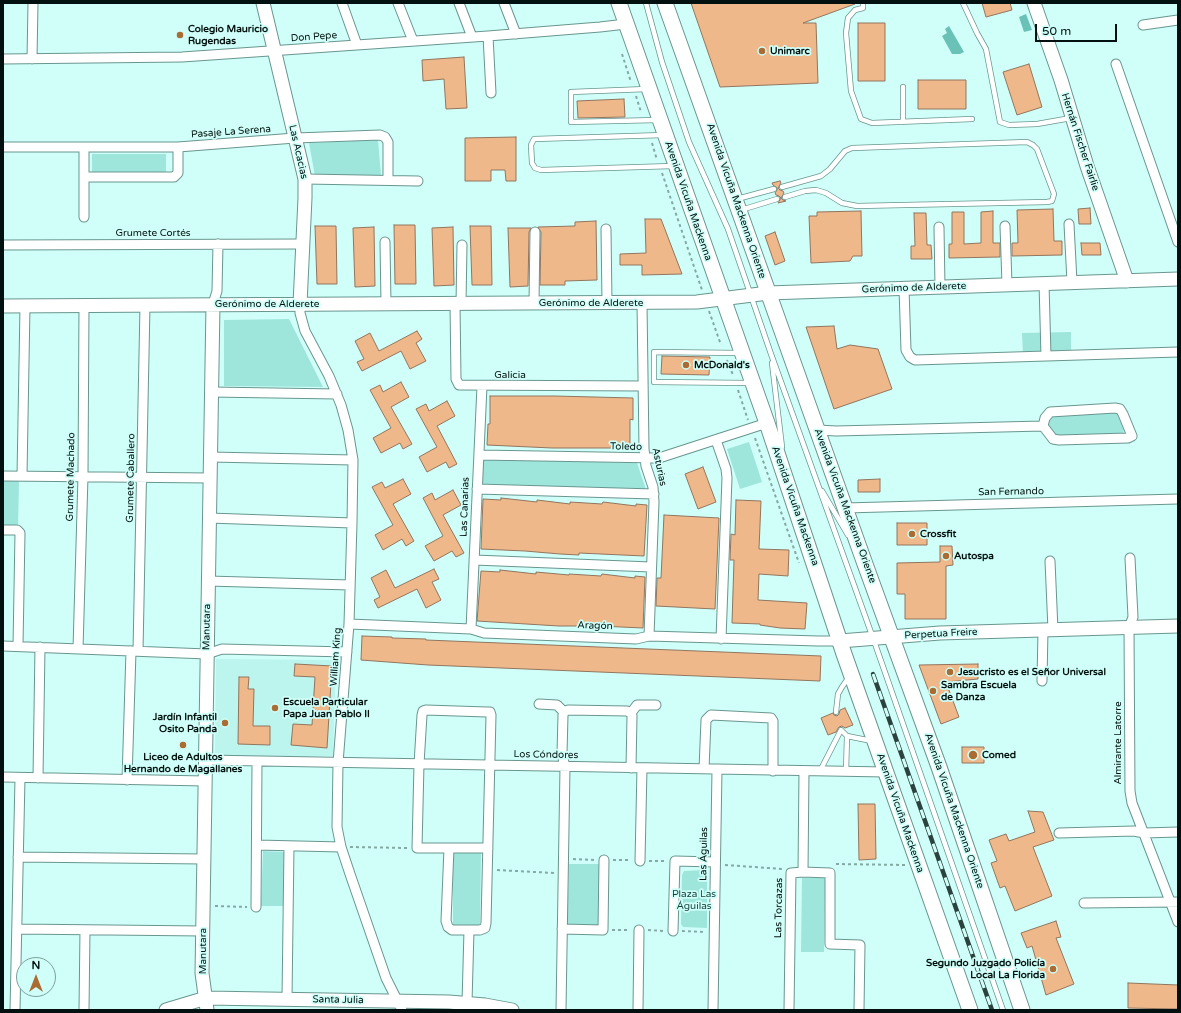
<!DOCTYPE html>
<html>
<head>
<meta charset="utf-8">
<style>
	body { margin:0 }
	#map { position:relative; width:1181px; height:1013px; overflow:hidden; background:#cffff8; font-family:"Varela Round",sans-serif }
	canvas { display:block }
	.frame { position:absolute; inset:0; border:4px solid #02110f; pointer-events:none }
	.north { position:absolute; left:16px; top:957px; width:40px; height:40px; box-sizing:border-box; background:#cffff8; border:1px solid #7da09b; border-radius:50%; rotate:0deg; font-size:11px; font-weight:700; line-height:16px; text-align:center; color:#02110f }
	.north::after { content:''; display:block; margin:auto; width:14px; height:18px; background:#aa6c32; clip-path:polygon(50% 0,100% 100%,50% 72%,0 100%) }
	.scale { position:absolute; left:1035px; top:24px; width:82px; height:18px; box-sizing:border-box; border:2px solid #02110f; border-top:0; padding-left:5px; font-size:12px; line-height:14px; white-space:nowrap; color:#02110f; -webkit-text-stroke:3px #cffff8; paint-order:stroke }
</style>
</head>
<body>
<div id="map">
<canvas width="1181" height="1013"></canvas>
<div class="frame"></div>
<div class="north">N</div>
<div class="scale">50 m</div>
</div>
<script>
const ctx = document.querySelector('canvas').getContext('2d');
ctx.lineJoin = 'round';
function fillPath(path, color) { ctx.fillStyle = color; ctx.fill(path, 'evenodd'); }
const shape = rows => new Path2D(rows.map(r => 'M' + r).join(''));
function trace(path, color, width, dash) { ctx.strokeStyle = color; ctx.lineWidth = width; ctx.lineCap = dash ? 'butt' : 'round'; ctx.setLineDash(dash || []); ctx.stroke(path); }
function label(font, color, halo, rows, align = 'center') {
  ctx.font = font + ' "Varela Round",sans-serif'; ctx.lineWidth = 3.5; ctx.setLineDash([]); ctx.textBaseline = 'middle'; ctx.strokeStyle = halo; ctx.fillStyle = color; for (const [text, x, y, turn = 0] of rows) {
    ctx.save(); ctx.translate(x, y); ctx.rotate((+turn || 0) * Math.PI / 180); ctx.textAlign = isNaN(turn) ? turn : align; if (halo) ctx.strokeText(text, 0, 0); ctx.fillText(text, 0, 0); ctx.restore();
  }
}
const built = shape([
	[216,659,336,660,333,756,215,757]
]);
const green = shape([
	[378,140,381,175,315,176,309,143],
	[92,154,166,154,166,172,92,172],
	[289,319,323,387,224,386,224,320],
	[1071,332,1071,352,1023,354,1022,333],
	[1116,412,1124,428,1123,435,1058,436,1051,431,1048,423,1053,416],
	[749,442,762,482,740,489,727,449],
	[483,459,637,463,646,489,481,485],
	[3,480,19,481,18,529,3,529],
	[453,850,481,850,480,926,453,926],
	[263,851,285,852,283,906,261,906],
	[569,864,600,864,599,927,567,927],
	[705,870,707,874,707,928,683,927,681,924,682,875,684,871],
	[802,878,825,878,824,952,801,952]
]);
const water = shape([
	[1026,14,1032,30,1024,32,1019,17],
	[949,26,964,52,960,54,952,54,942,36,947,33,945,29]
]);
const building = shape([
	[691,3,854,3,855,4,803,23,816,23,818,83,720,87,691,3],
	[982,3,1010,3,1012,10,986,17,982,3],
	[858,23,885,23,885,81,858,81,858,23],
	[464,57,467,108,446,109,444,79,423,81,422,60,464,57],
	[1029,64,1042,107,1017,115,1003,72,1029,64],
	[918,80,966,80,966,109,918,109,918,80],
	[624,99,625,117,578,118,577,101,624,99],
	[516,137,516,181,506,181,505,170,491,170,491,181,465,181,465,138,516,137],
	[780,181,781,183,778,188,780,190,783,191,784,193,781,198,783,200,786,201,778,203,781,198,779,196,776,195,775,193,777,190,777,188,773,185,772,183,780,181],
	[1090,208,1091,224,1079,224,1078,209,1090,208],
	[1053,209,1054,241,1062,241,1062,255,1012,256,1012,243,1018,243,1017,210,1053,209],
	[861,211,862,256,853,256,850,261,811,263,809,216,817,216,817,212,861,211],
	[993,211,993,243,1000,243,1000,257,949,258,949,244,952,244,952,212,964,212,964,244,981,243,981,212,993,211],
	[914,213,926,213,927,245,931,245,932,259,911,259,911,246,915,246,914,213],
	[645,219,661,219,682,274,642,275,642,265,620,265,620,254,646,253,645,219],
	[596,221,597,280,565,281,565,285,540,285,541,232,538,227,575,226,575,222,596,221],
	[394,225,415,225,416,284,395,284,394,225],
	[315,226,336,226,337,284,317,284,315,226],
	[470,226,491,226,492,285,472,285,470,226],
	[374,227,375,286,355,287,353,228,374,227],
	[453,227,454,285,434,286,432,228,453,227],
	[508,228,531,228,529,232,528,286,510,287,508,228],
	[775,232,785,261,775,265,765,236,775,232],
	[1081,243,1100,243,1101,255,1082,255,1081,243],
	[834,326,837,349,850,345,878,349,892,389,834,409,806,327,834,326],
	[417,331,422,339,416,343,426,361,410,369,401,351,362,371,357,362,364,359,355,341,370,333,379,351,417,331],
	[662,356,710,357,709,375,661,374,662,356],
	[401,382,409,397,391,407,412,444,403,449,400,443,381,453,373,438,391,428,370,390,380,385,383,392,401,382],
	[490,396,555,396,633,398,633,420,630,419,630,448,552,448,487,445,488,424,490,424,490,396],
	[447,401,455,416,437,426,457,464,449,468,446,462,427,472,419,457,437,447,416,409,426,404,429,411,447,401],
	[703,467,716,502,698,509,685,474,703,467],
	[403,479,411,494,393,504,414,541,406,546,402,539,383,550,375,535,393,525,372,487,382,482,385,488,403,479],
	[880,479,880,492,858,492,858,480,880,479],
	[453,490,461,505,443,515,464,553,456,557,452,551,434,561,425,546,443,536,423,498,432,493,435,500,453,490],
	[501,498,537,502,537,500,570,504,570,502,602,504,603,502,636,506,636,504,647,505,644,556,579,553,579,555,560,554,525,551,481,549,483,499,501,500,501,498],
	[736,500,761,501,759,549,789,550,788,576,759,574,758,600,807,603,805,629,780,628,760,625,760,624,732,623,734,560,730,560,731,534,735,535,736,500],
	[664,515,719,518,715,609,656,606,657,578,661,578,664,515],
	[897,523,927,523,927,545,897,545,897,523],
	[940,546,952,546,953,565,946,566,946,619,905,619,905,594,897,594,897,563,940,562,940,546],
	[434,569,439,579,432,582,441,600,426,608,417,589,378,608,374,600,380,597,371,578,386,570,395,588,434,569],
	[500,570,536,574,536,572,569,575,569,574,601,576,602,574,635,578,635,576,645,577,643,628,578,625,578,626,559,626,477,621,481,571,500,572,500,570],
	[362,636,392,637,392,638,426,639,426,640,821,656,820,681,428,665,361,660,362,636],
	[295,664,332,666,327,748,291,745,293,724,312,725,315,677,294,676,295,664],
	[978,664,978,679,946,682,959,717,941,724,919,665,978,664],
	[239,677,249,677,248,689,254,689,253,726,270,726,270,745,238,744,239,677],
	[845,708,853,725,845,728,842,726,839,727,836,732,828,735,821,718,833,713,834,715,837,716,839,714,840,710,845,708],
	[962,747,984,747,984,763,962,763,962,747],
	[858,804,875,804,876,859,859,860,858,804],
	[1028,811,1043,812,1054,840,1033,847,1052,896,1015,911,1005,886,1000,888,991,863,997,861,989,840,1006,834,1009,841,1035,832,1028,811],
	[1056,921,1061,937,1056,938,1074,984,1046,995,1032,946,1027,948,1021,933,1056,921],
	[1128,983,1178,985,1178,1009,1128,1008,1128,983]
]);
const path = shape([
	[622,54,631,82],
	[636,96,641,112],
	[652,143,657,160],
	[662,173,702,290],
	[709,311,721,345],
	[727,360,733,375],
	[738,390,748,420],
	[755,438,799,563],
	[350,847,408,848],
	[573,859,595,860],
	[613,860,630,860],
	[649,861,666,861],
	[836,864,905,865],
	[725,865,783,869],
	[497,870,554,873],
	[215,906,247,907],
	[612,930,630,930],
	[648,930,664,931],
	[682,931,706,932]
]);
const lane = shape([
	[646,3,662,62,689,142,728,229,771,354,873,638,1003,1010],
	[863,3,863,8,855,10,848,18,846,33,851,91,861,119,872,123,972,119],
	[963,3,977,33,986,49,1000,122,1009,125,1037,124,1071,118],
	[903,87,903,122],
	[647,89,571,92,571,122,658,120],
	[664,135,534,139,531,145,532,163,535,168,541,170,673,166],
	[782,187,821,176,830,169,845,151,852,148,1027,142,1033,145,1037,149,1054,194,1052,201,1047,202,857,206,842,203,826,193,816,190,805,191,785,197],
	[737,199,774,189],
	[741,210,777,199],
	[740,353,654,352,654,382,749,383],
	[772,363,782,447],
	[822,491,848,535],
	[836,712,838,694,842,687,849,677],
	[820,771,841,730,847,736,872,741],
	[846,772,847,736]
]);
const street = shape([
	[342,3,357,45],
	[398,3,413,41],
	[459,3,472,37],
	[504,3,516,34],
	[1143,25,1178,20],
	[488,36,491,93],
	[3,59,182,57,488,36,600,27,626,24],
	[32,59,33,3],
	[1116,64,1178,242],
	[3,147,178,147,295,138,380,135,385,137,388,142,388,180],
	[84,147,84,217],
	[84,177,174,177,178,173,178,147],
	[305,179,418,181],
	[1069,224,1072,282],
	[1005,226,1007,284],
	[939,227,940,287],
	[606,229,607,303],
	[385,242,386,304],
	[3,245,302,244],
	[1044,283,1046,356],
	[904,288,906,350,910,357,915,360,1178,352],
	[642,303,644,449,646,466,653,487,654,502,649,636],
	[213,304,217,291,218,244],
	[300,304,300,313,305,331,329,376,341,405,348,430,353,460,352,523,349,624,338,763,337,827,341,847,350,874,386,978,402,1010],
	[455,304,456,379,459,385,643,386],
	[461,304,462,245],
	[534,304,535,232],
	[211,392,337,394],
	[818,430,836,431,1043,426,1045,418,1050,412,1115,408,1120,409,1123,414,1132,436,1128,438,1059,440,1053,439,1043,426],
	[716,440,726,469,727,478,721,639],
	[479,455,659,458,767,423],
	[210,457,353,460],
	[3,476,210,478],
	[22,476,25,306],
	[477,489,654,494],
	[845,508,1178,499],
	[209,518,352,523],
	[3,530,17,530,20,533,18,646],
	[1130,558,1133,617,1129,628,1130,791,1132,803,1178,922],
	[474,560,651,567],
	[1050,561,1053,630],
	[208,581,350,585],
	[349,624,471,629,484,633,636,639,649,636,818,641,840,641],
	[471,629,482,386],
	[3,646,207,654,222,649,347,652],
	[78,649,83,476,84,305],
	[138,651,145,305],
	[1042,681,1043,630],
	[539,704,557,705,564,712],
	[564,712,568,710,627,711,631,713],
	[631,713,632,716,631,768],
	[631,713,637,705,656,705],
	[205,760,886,772],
	[704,769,706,720,711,715,771,718,773,721,773,771],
	[3,777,205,781],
	[38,778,40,647],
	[127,780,131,651],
	[1059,833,1134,831,1144,833,1178,832],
	[257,845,341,847],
	[449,848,446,921,448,927,452,930,480,930,485,928,486,923,491,715,490,712,487,712,426,710,423,711,422,715,419,764,417,848,488,848],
	[18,857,204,859],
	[640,861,642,768],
	[803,872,830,873,830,944,860,945,859,1010],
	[1084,903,1178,902],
	[256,907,257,761],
	[17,929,203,931],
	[562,929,603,930,604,860],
	[673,931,675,861,715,862],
	[287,999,289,846],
	[467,1003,469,930],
	[15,1010,20,778],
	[84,1010,85,930],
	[561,1010,565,767,562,754,563,715,564,712],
	[638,1010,639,930],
	[713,1010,717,770],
	[789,1010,791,873,803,872,804,771]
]);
const secondary = shape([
	[263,3,305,179,305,198,300,304],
	[1034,3,1061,80,1087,166,1127,281],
	[3,306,697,302,768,293,1178,279],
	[840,641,940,633,1178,626],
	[166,1010,206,998,449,1002,485,1005,512,1010],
	[207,1010,202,973,213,304]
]);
const primary = shape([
	[619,3,767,423,844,654,970,1010],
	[665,3,865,564,939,767,1022,1010]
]);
const rail = shape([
	[873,674,992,1010]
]);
const markers = [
	[180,35,4,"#aa6c32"],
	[762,51,4,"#aa6c32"],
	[686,365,4,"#aa6c32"],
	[912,534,4,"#aa6c32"],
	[946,556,4,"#aa6c32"],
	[950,672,4,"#aa6c32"],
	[933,691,4,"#aa6c32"],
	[275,708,4,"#aa6c32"],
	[225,723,4,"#aa6c32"],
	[183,745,4,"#aa6c32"],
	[973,755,5,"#aa6c32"],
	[1053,969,4,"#aa6c32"]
];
const poiNames = [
	["Colegio Mauricio",188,29],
	["Rugendas",188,41],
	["Unimarc",770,51],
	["McDonald's",694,365],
	["Crossfit",920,534],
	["Autospa",954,556],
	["Jesucristo es el Señor Universal",958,672],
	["Sambra Escuela",941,685],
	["de Danza",941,697],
	["Escuela Particular",283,702],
	["Papa Juan Pablo II",283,714],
	["Jardín Infantil",217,717,"right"],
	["Osito Panda",217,729,"right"],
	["Comed",982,755],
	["Liceo de Adultos",183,757,"center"],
	["Hernando de Magallanes",183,769,"center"],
	["Segundo Juzgado Policía",1045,963,"right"],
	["Local La Florida",1045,975,"right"]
];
const streetNames = [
	["Don Pepe",314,37,-4],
	["Pasaje La Serena",231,132,-4],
	["Hernán Fischer Fairlie",1080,142,72],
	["Las Acacias",298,152,77],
	["Avenida Vicuña Mackenna",688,201,71],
	["Avenida Vicuña Mackenna Oriente",736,201,71],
	["Grumete Cortés",153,233],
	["Gerónimo de Alderete",914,288,-2],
	["Gerónimo de Alderete",591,303],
	["Gerónimo de Alderete",267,304],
	["Galicia",510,375],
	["Toledo",626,447,1],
	["Asturias",659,467,78],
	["Grumete Machado",71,477,-89],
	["Grumete Caballero",131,478,-89],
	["San Fernando",1011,492,-1],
	["Avenida Vicuña Mackenna",795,506,71],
	["Avenida Vicuña Mackenna Oriente",845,506,70],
	["Las Canarias",465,507,-88],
	["Aragón",595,626,2],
	["Manutara",207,627,-89],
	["Perpetua Freire",941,634,-3],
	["William King",336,657,-86],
	["Almirante Latorre",1118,743,-90],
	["Los Cóndores",546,755,1],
	["Avenida Vicuña Mackenna Oriente",954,811,71],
	["Avenida Vicuña Mackenna",900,813,71],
	["Las Águilas",704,854,-89],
	["Las Torcazas",779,908,-89],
	["Manutara",203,951,-90],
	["Santa Julia",338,1000,1]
];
const parkNames = [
	["Plaza Las",694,894],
	["Águilas",694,906]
];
fillPath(built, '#bcf5ed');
fillPath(green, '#9ee6dc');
fillPath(water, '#6ac2b7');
fillPath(building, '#efb88a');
trace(building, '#92755e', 1);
trace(lane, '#69968f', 6);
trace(street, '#69968f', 11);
trace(secondary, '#69968f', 15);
trace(primary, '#69968f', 17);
trace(path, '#84a8a3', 2, [3, 3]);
trace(lane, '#fff', 4.5);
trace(street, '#fff', 9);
trace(secondary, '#fff', 13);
trace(primary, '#fff', 15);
trace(rail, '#2c423f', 4.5);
trace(rail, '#cffff8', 3, [9]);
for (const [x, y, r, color] of markers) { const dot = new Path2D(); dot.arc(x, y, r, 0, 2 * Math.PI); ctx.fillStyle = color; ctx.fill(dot); trace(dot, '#cffff8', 1.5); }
label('bold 10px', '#02110f', '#cffff8', poiNames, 'left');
label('10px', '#02110f', '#cffff8', streetNames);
label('10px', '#153f3a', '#cffff8', parkNames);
</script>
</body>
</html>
